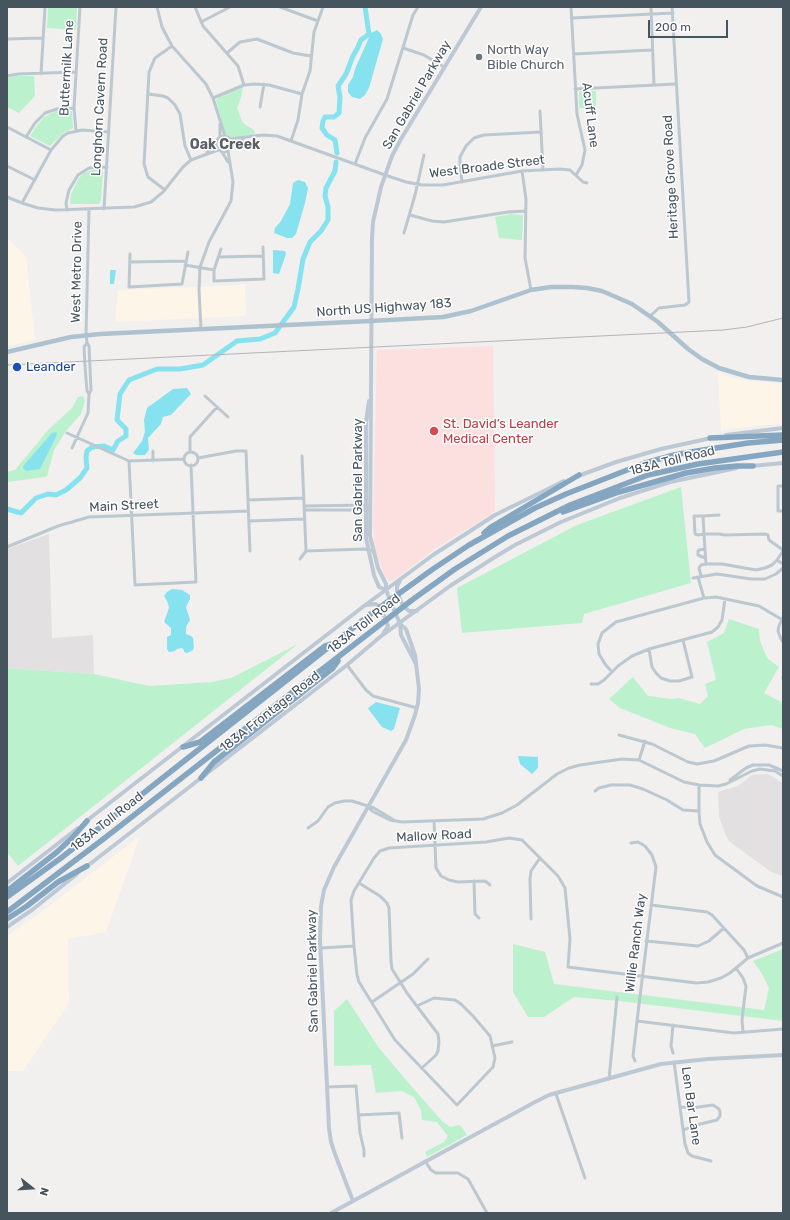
<!DOCTYPE html>
<html>
<head>
<meta charset="utf-8">
<style>
	body { margin:0 }
	#map { position:relative; width:790px; height:1220px; overflow:hidden; background:#f2efef; font-family:Rubik,sans-serif }
	canvas { display:block }
	.frame { position:absolute; inset:0; border:8px solid #46545e; pointer-events:none }
	.north { position:absolute; left:12px; top:1168px; width:40px; height:40px; -webkit-text-stroke:3px #fff; paint-order:stroke; rotate:107deg; font-size:11px; font-weight:700; line-height:16px; text-align:center; color:#46545e }
	.north::after { content:''; display:block; margin:auto; width:14px; height:18px; background:#46545e; clip-path:polygon(50% 0,100% 100%,50% 72%,0 100%) }
	.scale { position:absolute; left:648px; top:20px; width:80px; height:18px; box-sizing:border-box; border:2px solid #46545e; border-top:0; padding-left:5px; font-size:12px; line-height:14px; white-space:nowrap; color:#46545e; -webkit-text-stroke:3px #fff; paint-order:stroke }
</style>
</head>
<body>
<div id="map">
<canvas width="790" height="1220"></canvas>
<div class="frame"></div>
<div class="north">N</div>
<div class="scale">200 m</div>
</div>
<script>
const ctx = document.querySelector('canvas').getContext('2d');
ctx.lineJoin = 'round';
function fillPath(path, color) { ctx.fillStyle = color; ctx.fill(path, 'evenodd'); }
const shape = rows => new Path2D(rows.map(r => 'M' + r).join(''));
function trace(path, color, width, dash) { ctx.strokeStyle = color; ctx.lineWidth = width; ctx.lineCap = dash ? 'butt' : 'round'; ctx.setLineDash(dash || []); ctx.stroke(path); }
function label(font, color, halo, rows, align = 'center') {
  ctx.font = font + ' Rubik,sans-serif'; ctx.lineWidth = 3; ctx.setLineDash([]); ctx.textBaseline = 'middle'; ctx.strokeStyle = halo; ctx.fillStyle = color; for (const [text, x, y, turn = 0] of rows) {
    ctx.save(); ctx.translate(x, y); ctx.rotate((+turn || 0) * Math.PI / 180); ctx.textAlign = isNaN(turn) ? turn : align; if (halo) ctx.strokeText(text, 0, 0); ctx.fillText(text, 0, 0); ctx.restore();
  }
}
const commercial = shape([
	[7,238,26,257,35,340,7,346],
	[245,285,246,313,245,316,115,322,118,290],
	[718,372,733,378,751,381,783,384,783,424,753,426,721,431],
	[140,836,106,932,68,939,69,1003,23,1071,7,1071,7,936,44,910]
]);
const education = shape([
	[49,534,52,638,93,635,94,674,7,668,7,549],
	[768,774,783,783,783,876,771,872,730,842,727,838,719,817,718,792,738,786,752,775]
]);
const medical = shape([
	[493,346,495,512,433,550,397,578,391,581,389,581,384,574,375,550,373,526,377,350]
]);
const green = shape([
	[48,7,77,7,76,30,47,28],
	[15,76,34,76,35,96,19,113,7,107,7,78],
	[243,87,241,98,237,108,243,123,254,130,255,134,243,137,231,138,225,133,216,100,219,97],
	[580,91,596,91,596,108,579,108,579,93],
	[65,110,72,111,73,128,62,134,50,146,30,136,35,128,44,117,56,111],
	[95,169,103,171,101,200,99,204,70,204,71,194,79,178,84,173],
	[511,214,523,215,522,240,499,238,495,217],
	[83,396,85,401,81,414,66,431,54,450,47,476,45,477,7,482,7,472,15,470,48,430,72,408,78,397],
	[681,487,691,583,584,614,582,623,462,633,457,588,577,525],
	[729,619,759,629,760,641,767,658,779,667,764,693,783,703,783,729,771,725,744,729,705,748,695,734,670,728,620,708,609,699,633,677,648,696,671,699,679,698,700,704,708,696,705,684,716,680,707,642,724,633],
	[298,644,18,866,7,852,7,668,94,674,149,686,212,682,231,678],
	[513,944,545,952,554,984,764,1010,769,988,762,974,753,961,783,949,783,1021,619,1001,574,997,544,1017,528,1017,513,992],
	[347,999,379,1048,406,1080,442,1121,450,1127,460,1125,467,1135,427,1157,425,1152,444,1142,448,1136,437,1122,422,1120,421,1110,414,1097,402,1091,376,1093,371,1065,334,1066,334,1011]
]);
const water = shape([
	[377,30,381,34,383,39,369,88,365,95,360,99,352,97,348,92,348,85,353,77,355,69,371,33],
	[298,180,305,182,308,188,305,203,296,234,292,238,287,238,274,233,275,228,281,221,290,204,293,183],
	[273,250,285,251,286,254,279,274,273,273],
	[110,270,116,270,114,284,110,284],
	[187,388,191,394,171,415,163,417,161,424,148,438,149,450,145,455,136,455,133,453,142,441,145,432,144,420,147,408,173,389],
	[56,432,57,433,56,437,40,469,26,471,23,468,24,465,52,433],
	[172,589,182,590,190,595,190,599,186,607,190,620,186,627,186,634,191,636,193,638,194,647,193,650,187,653,184,652,184,650,182,648,177,649,175,651,169,652,167,649,167,637,171,635,171,628,164,622,169,608,168,603,164,596,167,592],
	[376,702,400,708,394,729,391,731,382,727,369,710,368,708],
	[518,756,538,757,538,768,532,774,520,764]
]);
const river = shape([
	[337,153,335,140,327,135,322,128,323,121,325,117,334,117,339,113,340,97,338,86,346,74,353,56,357,49,361,40,369,34,365,7],
	[7,509,21,513,36,498,48,494,56,495,66,490,80,478,87,468,86,457,87,451,92,447,104,446,113,450,118,441,126,436,126,429,117,420,120,394,129,380,157,369,180,369,203,365,237,341,260,339,275,333,294,307,298,289,303,259,310,242,321,231,328,220,328,207,325,196,326,188,335,171,336,162]
]);
const street = shape([
	[157,7,162,27,172,46,206,84,213,98,225,136],
	[195,7,203,26,238,66,244,85],
	[280,7,318,21],
	[571,7,577,114,585,150,582,165,576,175],
	[651,7,654,85],
	[572,18,673,13],
	[201,22,230,7],
	[7,39,43,38],
	[403,48,424,55,444,67],
	[227,53,240,42,257,39,293,53,311,56],
	[574,54,652,50],
	[41,74,45,7],
	[7,76,18,74,76,72],
	[575,89,676,84],
	[148,94,163,96,168,98,175,105,180,114,185,146,191,160],
	[213,98,244,85,255,84,269,85,302,94],
	[260,107,264,84],
	[540,111,543,170],
	[220,124,220,137],
	[7,127,51,150],
	[76,131,74,108,80,7],
	'216 144a8 8 0 1 1 16 0a8 8 0 1 1-16 0Z',
	[26,137,35,123,45,113,57,109,74,108],
	[230,139,263,135,277,136,385,175,406,182,422,185,443,185,522,171,560,169,570,170,583,182,587,183],
	[291,141,298,120,302,94,310,71,314,32,323,7],
	[231,145,243,140],
	[207,152,216,143],
	[222,152,228,162],
	[355,164,365,138,387,99,413,15,418,7],
	[7,166,35,180],
	[522,171,526,199,525,258,531,290],
	[462,182,460,165,460,157,466,146,474,138,484,135,541,132],
	[165,190,148,177,144,164,149,72,155,58,172,46],
	[7,197,22,203,38,208,55,210,134,207,151,202,163,192,183,167,191,160,218,150],
	[22,203,51,150,63,136,68,133,82,130,109,132],
	[104,209,116,7],
	[67,210,66,203,69,190,78,175,89,168,107,167],
	[410,215,432,221,444,222,508,212,526,211],
	[404,233,415,195,424,155],
	[221,249,214,270,214,281,264,279,263,247],
	[130,254,129,287,182,284,188,252],
	[218,257,263,256],
	[130,262,186,261],
	[185,265,214,270],
	[650,316,659,308,685,305,689,302,672,7],
	[201,329,199,290,200,267,209,242,231,201,233,182,228,151],
	[87,343,84,347,85,366,87,391,89,394],
	[205,396,228,417],
	[67,433,129,461,184,459],
	[72,448,88,413,89,394,91,390,89,346,87,343,86,335,89,209],
	[153,451,153,461],
	[190,452,190,437,217,407],
	'184 459a7 7 0 1 1 14 0a7 7 0 1 1-14 0Z',
	[198,458,236,451,246,451,250,551],
	[129,461,135,585,196,582,191,465],
	[783,486,778,486,778,511,783,511],
	[248,500,304,498],
	[304,506,368,505],
	[304,510,368,510],
	[703,516,694,516,695,534,698,535,704,534,703,516,719,515],
	[249,521,304,519],
	[7,547,58,526,89,517,248,511],
	[705,549,699,550,698,551,698,555,705,558],
	[306,551,364,549,373,551],
	[783,551,777,560,783,564],
	[300,559,306,551,302,456],
	[706,564,722,564,756,570,765,568,772,565,777,560],
	[701,576,699,568,701,565,706,564,704,534,719,534,725,535,766,534,768,535,769,540,783,550],
	[698,577,704,598],
	[693,578,717,574,751,579,765,579,776,574,783,568],
	[783,617,779,626,778,631,781,639,783,642],
	[649,649,652,667,656,673,661,678,670,681,679,681,692,677,683,640],
	[347,665,366,690,373,696,417,708],
	[612,672,605,664,599,654,598,644,602,633,616,622,704,598,716,597,759,606,781,619],
	[783,677,783,678],
	[591,684,598,684,604,680,618,666,632,656,649,649,712,632,718,627,722,620,725,599],
	[619,735,652,744,688,762,697,764,714,761,749,746,765,745,783,748],
	[639,760,645,741],
	[730,780,746,768,753,765,769,765,783,771],
	[699,785,699,812,700,824,707,842,715,855,757,886,783,897],
	[595,791,599,788,611,785,630,785,643,789,667,800,683,810,699,811],
	[368,806,372,811,390,820,402,822,483,819,502,813,517,805,557,774,569,768,580,765,622,759,639,760,684,782,699,785,718,786,726,784,752,771,760,769,775,771,783,776],
	[434,821,436,868,441,876,449,880,458,882,485,881,490,885],
	[308,828,318,821,328,807,335,803,344,801,352,801,374,808,394,820],
	[631,843,638,842,645,846,652,855,656,867,637,1021,633,1056,635,1061],
	[474,881,475,914,479,918],
	[359,883,380,896,387,903,389,908,391,961,392,969,407,993,438,1034,439,1042,438,1051,436,1055,422,1068],
	[651,905,707,912,712,915,744,950,748,958],
	[531,919,530,879,531,871,540,858],
	[646,941,698,946,709,941,724,928],
	[321,948,354,946],
	[736,968,743,978,746,986,742,1020,743,1032],
	[372,1002,413,974,428,959],
	[417,1006,434,998,455,1000,461,1004,473,1016,490,1036,495,1058,493,1067,457,1105,395,1040,359,982,357,975,354,946,351,900,354,891,374,858,380,851,389,848,486,842,509,838,522,840,558,876,565,888,570,939,568,967,696,983,708,982,721,978,730,973,748,958,783,943],
	[637,1021,734,1033,783,1029],
	[492,1046,512,1042],
	[673,1053,671,1046,673,1025],
	[674,1062,685,1144,688,1153,692,1156,711,1161],
	[609,1079,617,997],
	[327,1087,356,1086,360,1133,364,1150,364,1156],
	[556,1094,585,1178],
	[681,1107,692,1108,713,1105,719,1109,720,1112,720,1116,717,1120,692,1126,684,1130],
	[359,1115,399,1113,402,1138],
	[425,1161,431,1170,436,1173,458,1173,468,1179,487,1213]
]);
const secondary = shape([
	[369,401,366,422,366,538,374,575,379,587,386,590],
	[726,435,783,428],
	[752,466,783,463],
	[578,476,616,462,661,449,711,438],
	[400,581,397,586,397,592,403,606,409,611,417,611],
	[366,605,376,604,381,608,388,626,383,634],
	[416,664,401,635,400,624,386,590,386,584,378,568,370,536,372,239,373,222,381,187,392,156,401,139,481,7],
	[85,822,364,606,433,555,495,515,564,481],
	[86,867,347,665,380,637,450,586,495,557,515,545,561,522,620,498,670,482,737,468],
	[7,883,78,828],
	[7,927,32,910,77,874],
	[353,1201,335,1154,331,1142,329,1128,320,939,321,906,324,890,334,867,406,740,415,715,418,703,419,689,415,655,406,629,400,624],
	[331,1213,535,1102,549,1095,661,1064,708,1059,783,1055]
]);
const primary = shape([
	[7,352,71,337,100,334,371,321,443,317,471,311,531,290,551,287,572,287,587,288,602,291,632,304,658,322,688,349,702,359,719,368,749,377,783,380]
]);
const highway = shape([
	[710,438,783,435],
	[563,512,619,492,686,473,715,468,737,466,753,466],
	[484,533,491,527,579,475],
	[183,747,200,742,325,646,332,644],
	[201,778,214,762,333,668,338,661],
	[7,891,57,852,72,838,87,821],
	[7,897,61,858,372,613,433,569,469,545,535,508,566,494,645,463,674,455,697,451,748,443,783,440],
	[7,912,106,837,220,748,412,600,455,569,508,536,570,505,648,475,698,464,783,452],
	[7,919,27,906,58,882,87,866]
]);
const rail = shape([
	[7,365,723,330,747,327,783,318]
]);
const markers = [
	[479,57,4,"#6b7280"],
	[17,367,5,"#1a4fb4"],
	[434,431,5,"#e0444e"]
];
const worshipNames = [
	["North Way",487,50],
	["Bible Church",487,65]
];
const streetNames = [
	["Buttermilk Lane",67,68,-87],
	["San Gabriel Parkway",417,95,-60],
	["Longhorn Cavern Road",100,107,-87],
	["Acuff Lane",590,115,83],
	["West Broade Street",487,167,-7],
	["Heritage Grove Road",671,177,-93],
	["West Metro Drive",77,272,-89],
	["North US Highway 183",384,308,-4],
	["183A Toll Road",672,461,-14],
	["San Gabriel Parkway",358,480,-90],
	["Main Street",124,506,-3],
	["183A Toll Road",364,624,-38],
	["183A Frontage Road",270,712,-38],
	["183A Toll Road",107,822,-38],
	["Mallow Road",434,836,-3],
	["Willie Ranch Way",636,943,-83],
	["San Gabriel Parkway",313,971,-91],
	["Len Bar Lane",691,1106,82]
];
const transitNames = [
	["Leander",26,367]
];
const healthNames = [
	["St. David’s Leander",443,424],
	["Medical Center",443,439]
];
const neighbourhoodNames = [
	["Oak Creek",225,145]
];
fillPath(commercial, '#fdf5e8');
fillPath(education, '#e3e0e2');
fillPath(medical, '#fcdfdf');
fillPath(green, '#bcf1cd');
fillPath(water, '#87e2f0');
trace(river, '#87e2f0', 5);
trace(street, '#bcc8cf', 3);
trace(secondary, '#bcc9d4', 4);
trace(primary, '#aec1cf', 4.5);
trace(highway, '#85a6c0', 5.5);
trace(rail, '#b1b5ba', 1);
for (const [x, y, r, color] of markers) { const dot = new Path2D(); dot.arc(x, y, r, 0, 2 * Math.PI); ctx.fillStyle = color; ctx.fill(dot); trace(dot, '#fff', 1.5); }
label('13px', '#5b616d', '#fff', worshipNames, 'left');
label('13px', '#46545e', '#fff', streetNames);
label('13px', '#164399', '#fff', transitNames, 'left');
label('13px', '#be3a42', '#fff', healthNames, 'left');
label('bold 14px', '#5c6065', '#fff', neighbourhoodNames);
</script>
</body>
</html>
